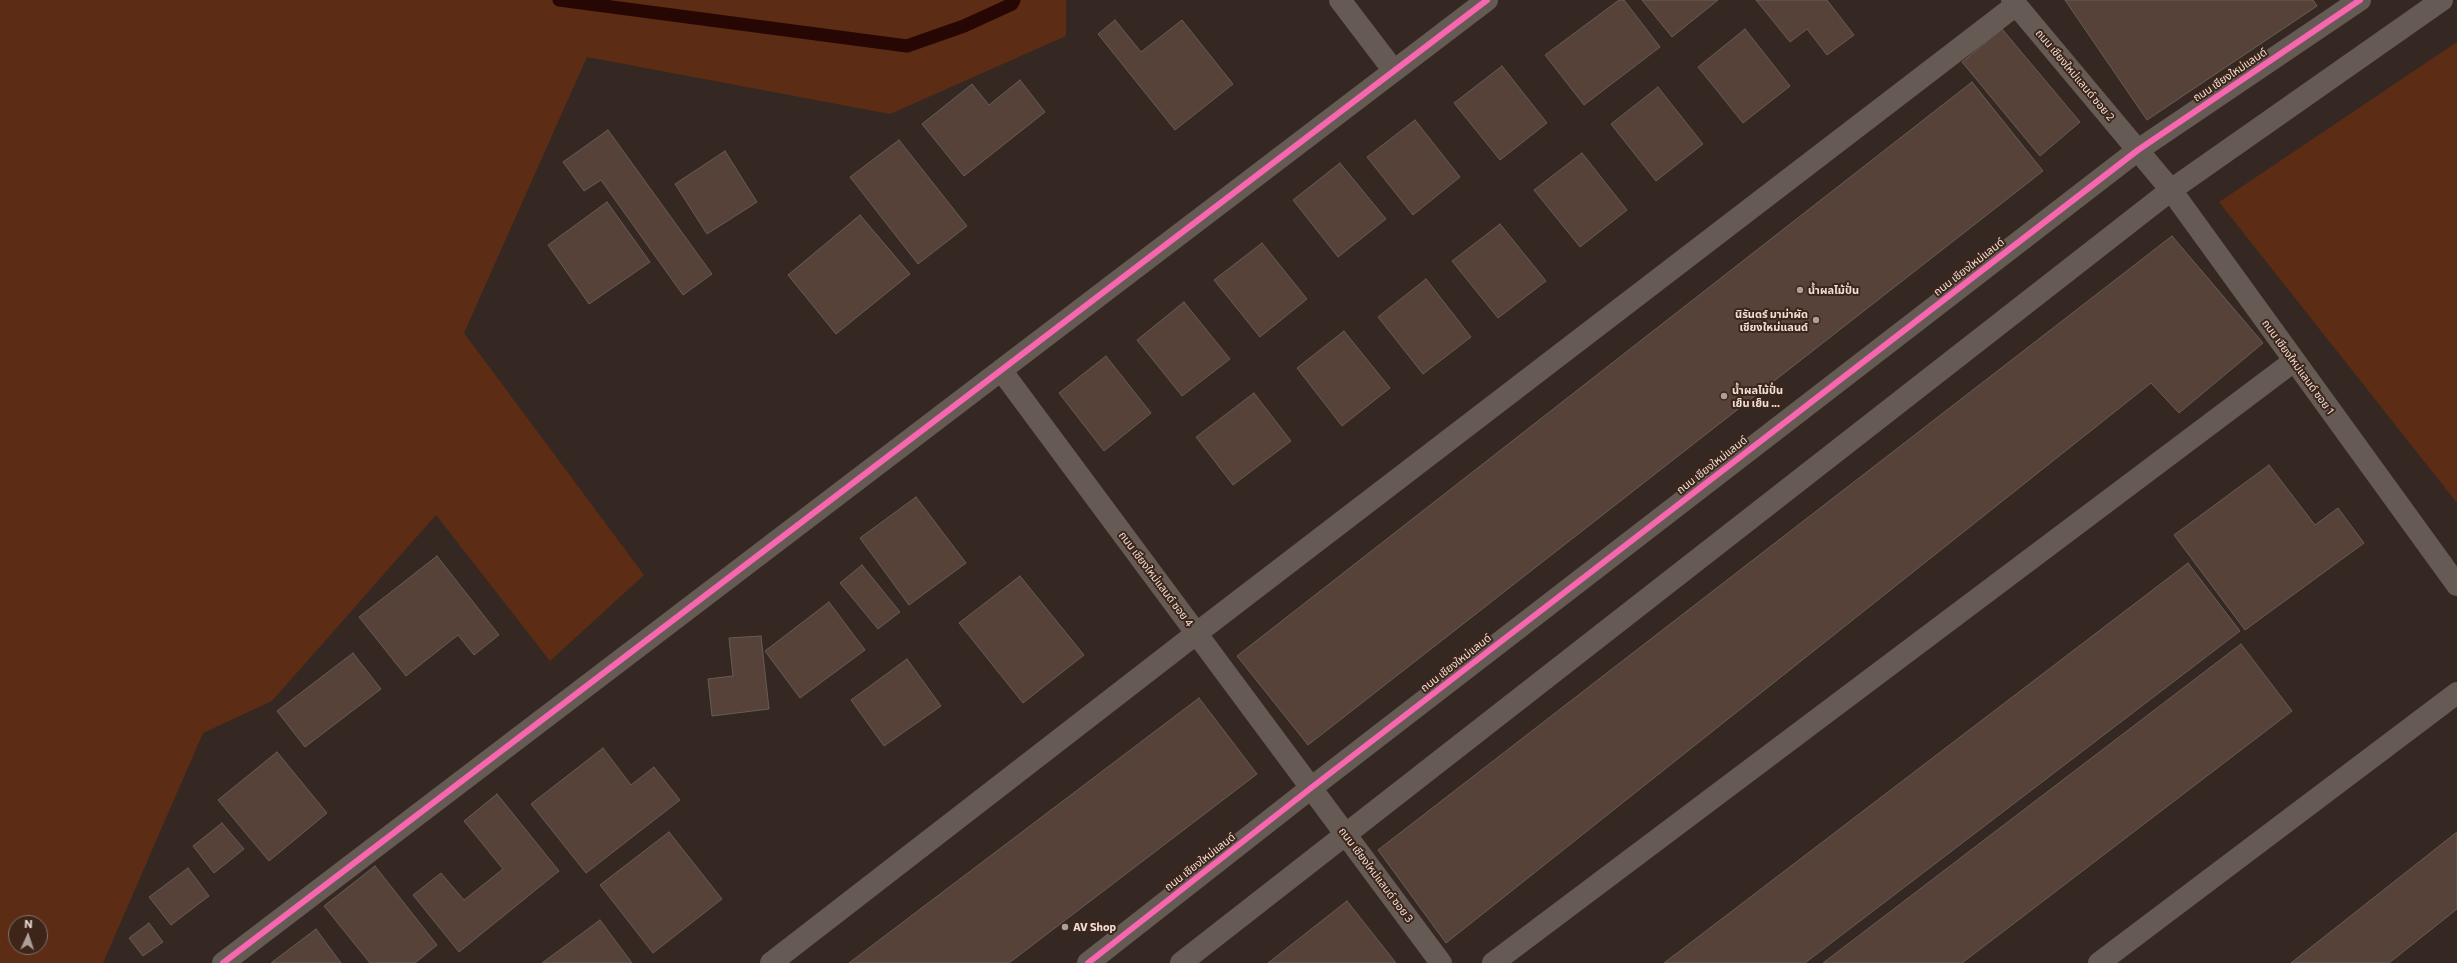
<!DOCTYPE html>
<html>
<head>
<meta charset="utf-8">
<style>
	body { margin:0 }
	#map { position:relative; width:2457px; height:963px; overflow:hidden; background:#352822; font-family:Commissioner,sans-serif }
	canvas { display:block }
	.north { position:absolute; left:8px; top:915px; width:40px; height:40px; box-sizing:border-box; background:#3d251a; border:1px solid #846f66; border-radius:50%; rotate:3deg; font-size:11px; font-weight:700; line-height:16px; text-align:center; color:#efdfd8 }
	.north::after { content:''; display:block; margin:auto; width:14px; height:18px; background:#ae9f98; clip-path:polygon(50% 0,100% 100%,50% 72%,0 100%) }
</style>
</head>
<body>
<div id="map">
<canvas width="2457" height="963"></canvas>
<div class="north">N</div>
</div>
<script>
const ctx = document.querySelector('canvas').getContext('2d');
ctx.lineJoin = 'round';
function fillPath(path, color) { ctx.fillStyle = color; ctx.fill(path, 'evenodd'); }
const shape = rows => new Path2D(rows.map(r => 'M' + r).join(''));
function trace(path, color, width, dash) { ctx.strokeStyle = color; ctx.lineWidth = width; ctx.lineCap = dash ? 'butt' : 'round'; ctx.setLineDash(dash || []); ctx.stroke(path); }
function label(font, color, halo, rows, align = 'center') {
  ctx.font = font + ' Commissioner,"Noto Sans Thai",sans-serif'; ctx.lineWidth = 4; ctx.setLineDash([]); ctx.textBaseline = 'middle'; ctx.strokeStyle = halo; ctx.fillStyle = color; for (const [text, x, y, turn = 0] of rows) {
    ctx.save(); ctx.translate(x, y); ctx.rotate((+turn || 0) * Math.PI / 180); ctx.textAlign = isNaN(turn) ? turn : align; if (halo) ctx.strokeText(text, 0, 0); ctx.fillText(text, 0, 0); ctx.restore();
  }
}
const green = shape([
	[0,0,1066,0,1066,36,890,114,587,57,464,333,644,575,550,661,436,515,272,701,203,733,103,963,0,963],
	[16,923,40,923,40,947,16,947],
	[2457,42,2457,503,2219,202]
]);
const stream = shape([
	[559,0,907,46,964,26,1012,4,1014,0]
]);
const building = shape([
	[1619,0,1624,0,1660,47,1584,105,1545,55,1619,0],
	[1642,0,1718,0,1672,37,1642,0],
	[1756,0,1827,0,1854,35,1827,55,1807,29,1790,42,1756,0],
	[2065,0,2313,0,2317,6,2147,120,2065,0],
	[1115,20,1141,52,1182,20,1233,84,1175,130,1098,34,1115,20],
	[1745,29,1790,86,1743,123,1698,67,1745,29],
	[2002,29,2080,122,2040,156,1962,62,2002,29],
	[1502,66,1547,123,1500,160,1454,103,1502,66],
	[1020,80,1045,112,964,176,922,124,972,84,989,105,1020,80],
	[1972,82,2043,171,1308,745,1237,656,1972,82],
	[1658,87,1703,144,1656,181,1611,124,1658,87],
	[1415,120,1460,177,1413,215,1367,157,1415,120],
	[608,130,712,274,683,295,601,180,584,191,563,162,608,130],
	[899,140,967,226,918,264,850,177,899,140],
	[725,151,757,202,707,234,675,184,725,151],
	[1582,153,1627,210,1580,247,1534,190,1582,153],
	[1340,163,1386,219,1338,257,1293,200,1340,163],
	[607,202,650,262,589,304,548,245,607,202],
	[860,215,910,274,836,334,788,275,860,215],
	[1500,224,1546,281,1498,318,1452,261,1500,224],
	[2172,236,2263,343,2179,413,2151,383,1446,943,1378,850,2172,236],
	[1262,243,1307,299,1260,337,1214,280,1262,243],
	[1426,279,1471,337,1423,374,1378,317,1426,279],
	[1184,302,1230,359,1182,396,1137,340,1184,302],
	[1344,331,1390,388,1342,426,1297,368,1344,331],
	[1106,356,1151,413,1104,451,1059,393,1106,356],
	[1254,393,1291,441,1233,485,1196,437,1254,393],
	[2269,465,2315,525,2338,508,2364,543,2245,630,2174,535,2269,465],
	[916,497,966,563,909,605,860,538,916,497],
	[437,556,499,635,474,655,458,635,406,676,359,617,437,556],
	[2188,563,2240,631,1805,963,1664,963,2188,563],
	[862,565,900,612,878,629,840,583,862,565],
	[1020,576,1084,655,1023,703,959,623,1020,576],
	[829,602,865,650,800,698,765,651,829,602],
	[761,636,769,709,712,716,708,679,733,676,729,638,761,636],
	[2241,644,2292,711,1962,963,1823,963,2241,644],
	[353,653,381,689,305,747,277,711,353,653],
	[907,659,941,706,884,746,851,700,907,659],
	[1199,698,1257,774,1009,963,849,963,1199,698],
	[603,748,631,785,654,767,680,800,586,873,531,804,603,748],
	[277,752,327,813,269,861,218,800,277,752],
	[497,794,559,871,459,952,413,895,441,873,464,900,503,869,464,821,497,794],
	[222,823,244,849,214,873,193,846,222,823],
	[669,832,722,899,653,953,600,885,669,832],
	[2457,832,2457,909,2389,963,2291,963,2457,832],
	[375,866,437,945,415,963,370,963,324,906,375,866],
	[188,868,209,896,171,925,149,897,188,868],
	[1347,901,1396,963,1268,963,1347,901],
	[600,920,632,963,542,963,600,920],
	[149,923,163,942,143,956,129,938,149,923],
	[316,929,341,963,271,963,316,929]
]);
const minor = shape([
	[1340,0,1394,71],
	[2012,0,2171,190,2457,585],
	[1001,370,1441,963],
	[223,963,1487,0],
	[771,963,1197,633,2016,5],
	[1088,963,1311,788,2138,150,2360,0],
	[1181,963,2171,190,2442,0],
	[1493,963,2294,361],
	[2099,963,2457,693]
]);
const cycleway = shape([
	[223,963,1487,0],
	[1088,963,1311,788,2138,150,2360,0]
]);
const markers = [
	[1800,290,4,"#ae9f98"],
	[1816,320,4,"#ae9f98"],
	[1724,396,4,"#ae9f98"],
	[1065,927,4,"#ae9f98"]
];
const streetNames = [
	["ถนน เชียงใหม่แลนด์ ซอย 2",2075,75,50],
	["ถนน เชียงใหม่แลนด์",2230,75,-34],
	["ถนน เชียงใหม่แลนด์",1969,267,-38],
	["ถนน เชียงใหม่แลนด์ ซอย 1",2298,367,54],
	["ถนน เชียงใหม่แลนด์",1712,465,-38],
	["ถนน เชียงใหม่แลนด์ ซอย 4",1156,579,53],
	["ถนน เชียงใหม่แลนด์",1456,663,-38],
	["ถนน เชียงใหม่แลนด์",1200,862,-38],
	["ถนน เชียงใหม่แลนด์ ซอย 3",1376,875,53]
];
const poiNames = [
	["น้ำผลไม้ปั่น",1808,290],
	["นิรันดร์ มาม่าผัด",1808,314,"right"],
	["เชียงใหม่แลนด์",1808,327,"right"],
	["น้ำผลไม้ปั่น",1732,390],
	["เย็น เย็น ...",1732,403],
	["AV Shop",1073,927]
];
fillPath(green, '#5c2c14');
trace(stream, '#270703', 13);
fillPath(building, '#564239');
trace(building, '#675c57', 1);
trace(minor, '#665a55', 22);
trace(cycleway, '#f766af', 6);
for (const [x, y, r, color] of markers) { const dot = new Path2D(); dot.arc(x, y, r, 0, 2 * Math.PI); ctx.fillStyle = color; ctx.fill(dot); trace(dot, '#3d251a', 1.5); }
label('11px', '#efdfd8', '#3d251a', streetNames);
label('bold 11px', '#efdfd8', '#3d251a', poiNames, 'left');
</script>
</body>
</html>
